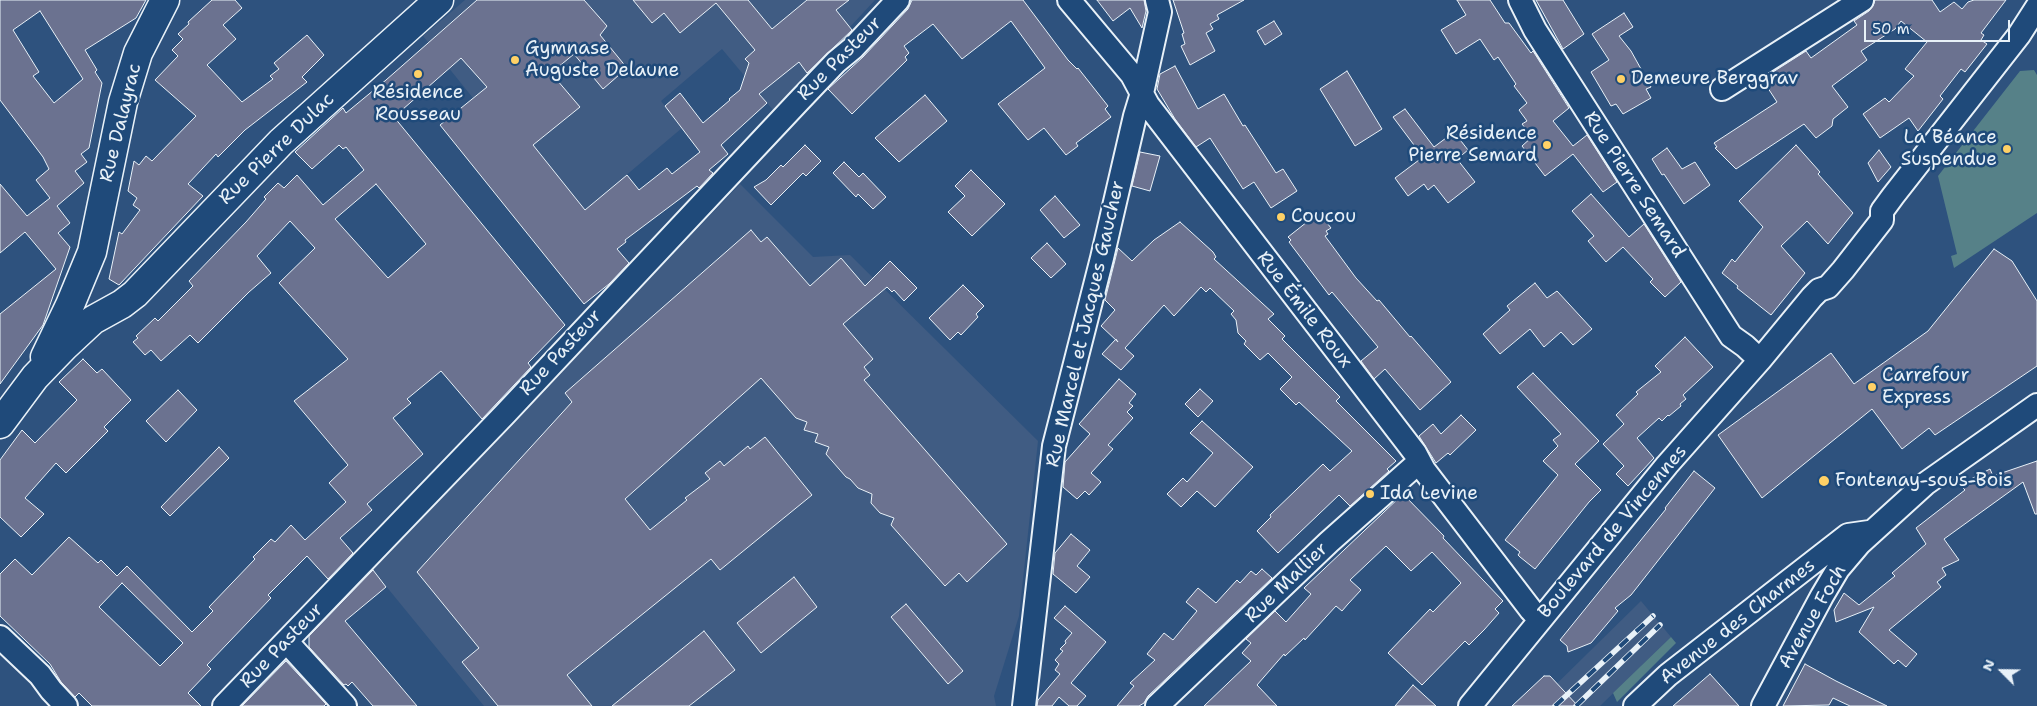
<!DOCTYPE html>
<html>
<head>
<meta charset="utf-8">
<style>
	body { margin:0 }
	#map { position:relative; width:2037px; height:706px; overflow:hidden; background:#2e527e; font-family:"Shantell Sans",sans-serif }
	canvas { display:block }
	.north { position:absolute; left:1977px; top:646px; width:50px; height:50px; -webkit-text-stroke:4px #1f4a7a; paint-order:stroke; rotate:293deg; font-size:14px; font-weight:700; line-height:20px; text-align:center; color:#e8f1f8 }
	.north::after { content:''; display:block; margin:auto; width:18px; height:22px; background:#e8f1f8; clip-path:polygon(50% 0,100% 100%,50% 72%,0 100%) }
	.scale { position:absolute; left:1864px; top:20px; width:146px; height:22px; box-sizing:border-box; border:2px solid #e8f1f8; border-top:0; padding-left:6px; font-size:15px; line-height:18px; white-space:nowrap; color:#e8f1f8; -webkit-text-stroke:4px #1f4a7a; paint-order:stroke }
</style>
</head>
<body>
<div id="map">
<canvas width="2037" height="706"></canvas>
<div class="north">N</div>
<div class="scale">50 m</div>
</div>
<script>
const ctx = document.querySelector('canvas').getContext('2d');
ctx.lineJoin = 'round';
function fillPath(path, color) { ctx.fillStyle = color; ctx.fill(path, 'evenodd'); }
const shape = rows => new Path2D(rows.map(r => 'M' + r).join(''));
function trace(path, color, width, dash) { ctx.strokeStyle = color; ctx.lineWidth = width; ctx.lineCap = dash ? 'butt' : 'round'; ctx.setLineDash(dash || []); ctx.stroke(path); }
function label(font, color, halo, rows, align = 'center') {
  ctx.font = font + ' "Shantell Sans",sans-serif'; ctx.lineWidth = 5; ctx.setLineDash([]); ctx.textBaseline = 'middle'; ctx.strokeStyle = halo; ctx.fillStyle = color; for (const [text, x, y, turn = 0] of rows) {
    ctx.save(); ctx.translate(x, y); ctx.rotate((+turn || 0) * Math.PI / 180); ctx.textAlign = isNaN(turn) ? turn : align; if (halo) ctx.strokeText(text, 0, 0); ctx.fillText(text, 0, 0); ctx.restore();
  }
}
const built = shape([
	[465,0,875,0,773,110,722,49,661,101,682,128,585,210,487,87,473,98,423,36],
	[740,184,813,257,850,255,1038,441,1019,616,994,696,996,706,484,706,372,569],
	[1641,601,1671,637,1600,706,1534,706]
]);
const green = shape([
	[2034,70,2037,75,2037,213,1954,268,1951,256,1957,254,1938,176,2020,71],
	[1671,637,1676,643,1617,702,1613,693]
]);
const building = shape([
	[0,0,146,0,136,18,85,50,97,70,95,72,102,83,89,148,81,154,87,162,75,171,84,183,57,206,70,223,58,233,70,247,43,325,0,384,0,314,56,269,25,232,0,253,0,184,27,216,50,198,36,180,49,169,43,157,0,100,0,0],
	[40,11,83,79,54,103,33,76,39,72,13,30,40,11],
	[212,0,235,0,242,8,223,25,236,39,207,65,242,102,273,79,270,76,279,69,274,63,307,35,324,55,302,77,307,82,245,130,218,157,216,154,188,184,203,196,119,285,109,279,119,232,122,234,140,210,133,205,137,198,128,191,134,161,139,165,146,156,152,161,196,116,155,80,178,56,172,50,183,39,178,34,189,24,188,22,212,0],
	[477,0,584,0,607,26,600,35,627,68,603,89,574,54,551,73,580,107,533,145,585,210,627,175,639,190,667,168,672,174,700,152,665,106,680,93,703,123,730,100,729,99,740,90,749,63,745,59,755,50,716,3,680,33,664,13,652,23,633,0,748,0,772,29,807,0,849,0,836,10,852,30,807,73,799,62,759,94,767,103,721,145,728,154,709,170,713,173,699,188,697,186,625,240,626,242,617,249,629,263,609,284,584,304,440,125,487,87,461,58,394,117,565,325,528,363,531,367,482,419,441,371,407,399,411,403,393,418,423,454,367,504,372,510,340,538,353,553,328,579,307,556,268,595,271,598,207,665,211,669,188,693,201,706,92,706,79,693,75,697,61,682,50,664,0,616,0,574,15,559,32,575,69,537,98,563,101,560,117,576,127,566,192,632,213,611,209,607,255,559,253,557,271,539,275,542,291,525,305,540,346,502,329,483,348,465,294,401,348,359,279,283,315,248,290,221,257,256,271,273,249,292,198,343,190,335,161,361,151,350,145,355,133,342,138,338,136,336,155,318,158,321,193,286,189,281,246,222,266,199,264,197,278,183,284,188,297,175,323,205,364,170,346,147,343,149,339,145,312,169,295,152,343,108,346,113,386,80,477,0],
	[376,184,426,244,388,278,335,219,376,184],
	[122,583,183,643,160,666,99,607,122,583],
	[912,0,1023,0,1068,60,1077,69,1078,68,1108,106,1105,109,1111,117,1076,143,1078,146,1066,155,1044,128,1028,140,998,104,1045,68,1011,21,962,59,933,24,904,46,909,53,905,57,907,60,852,114,828,89,863,57,908,9,912,0],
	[1097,0,1144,0,1146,11,1142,28,1130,8,1113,21,1097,0],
	[1173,0,1244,0,1217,15,1219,19,1210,24,1213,29,1206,33,1215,51,1190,65,1181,46,1185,44,1182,34,1184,33,1173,0],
	[1457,0,1490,0,1505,23,1509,23,1531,53,1533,51,1569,108,1553,121,1573,146,1587,135,1617,182,1603,192,1573,154,1545,176,1522,146,1532,137,1522,124,1527,121,1519,110,1527,103,1514,86,1516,84,1498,57,1494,60,1480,39,1456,54,1441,30,1466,15,1457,0],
	[1536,0,1563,0,1584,34,1563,49,1536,0],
	[1875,0,1932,0,1940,12,1954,2,1962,9,1968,2,1974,0,2006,0,1981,33,1984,35,1981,40,1987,44,1965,72,1961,69,1940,96,1943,99,1918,131,1909,118,1880,138,1863,114,1885,98,1889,102,1914,76,1905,69,1927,42,1901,21,1895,29,1861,51,1867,60,1832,86,1848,107,1833,119,1832,126,1816,138,1804,124,1736,169,1715,148,1717,147,1714,143,1777,102,1762,79,1806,51,1811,58,1857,25,1854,21,1869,11,1873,6,1875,0],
	[1624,13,1633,27,1619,36,1631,51,1651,87,1646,89,1651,98,1623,114,1616,104,1611,106,1591,72,1609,60,1592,34,1624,13],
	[1274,21,1282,34,1265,45,1257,31,1274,21],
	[1175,66,1198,109,1224,94,1243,126,1245,125,1276,173,1283,169,1297,191,1271,208,1254,182,1243,189,1210,138,1196,147,1175,119,1157,89,1160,74,1175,66],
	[1347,71,1382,129,1355,146,1320,89,1347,71],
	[925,95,947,121,899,162,875,138,925,95],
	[1405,109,1434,147,1454,132,1468,150,1457,159,1475,182,1448,203,1434,185,1428,190,1424,184,1408,196,1395,178,1423,157,1393,117,1405,109],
	[805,145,821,161,806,176,803,173,771,205,754,187,766,180,781,165,783,167,805,145],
	[1796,145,1820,172,1818,174,1853,213,1828,244,1807,221,1781,246,1805,273,1771,315,1737,288,1738,286,1722,273,1732,259,1735,262,1763,227,1739,201,1796,145],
	[1667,148,1682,169,1695,162,1710,185,1684,204,1664,174,1662,175,1652,159,1667,148],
	[1879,150,1891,167,1878,182,1868,163,1879,150],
	[1140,152,1160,156,1150,191,1132,186,1140,152],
	[844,162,859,177,863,173,886,197,873,209,858,194,856,197,833,173,844,162],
	[971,170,1005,204,972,236,948,212,965,196,955,186,971,170],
	[1591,194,1629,237,1644,224,1681,282,1665,297,1650,282,1653,279,1623,247,1606,262,1588,241,1594,236,1572,211,1591,194],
	[1055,196,1080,225,1064,238,1040,210,1055,196],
	[1320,214,1331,228,1326,231,1328,234,1325,236,1356,278,1377,301,1379,300,1410,337,1411,336,1451,382,1420,410,1385,369,1374,379,1361,361,1378,347,1332,292,1329,295,1289,242,1291,240,1288,237,1312,218,1314,219,1320,214],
	[1180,222,1213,252,1216,257,1214,259,1274,314,1268,319,1285,336,1282,339,1340,397,1336,401,1396,461,1387,469,1389,471,1350,506,1339,495,1278,553,1257,531,1271,517,1270,515,1323,464,1330,471,1352,451,1299,402,1296,405,1280,389,1292,377,1268,353,1260,360,1244,344,1246,341,1238,333,1236,320,1231,314,1234,311,1210,288,1206,292,1201,287,1174,316,1164,305,1125,348,1134,356,1121,370,1102,354,1116,339,1118,342,1101,326,1115,310,1105,300,1118,248,1132,261,1154,240,1180,222],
	[751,230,761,242,767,237,810,286,841,258,865,286,890,261,917,288,904,301,894,290,892,292,887,287,843,324,873,359,864,367,870,375,864,380,1007,544,967,582,959,573,945,586,891,525,894,518,880,513,871,503,872,494,858,488,850,479,846,477,826,454,829,447,815,442,818,434,804,430,807,422,796,418,761,378,625,499,650,530,687,500,685,498,710,479,705,473,720,461,724,466,748,446,750,449,765,437,812,495,720,570,711,559,567,675,592,706,498,706,462,662,479,648,417,572,572,402,565,393,751,230],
	[1047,243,1066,264,1051,278,1031,258,1047,243],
	[1994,249,2012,261,2037,301,2037,366,1935,435,1929,428,1902,449,1872,409,1762,498,1718,435,1831,353,1854,384,1928,331,1994,249],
	[1535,283,1547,298,1557,291,1592,329,1573,345,1561,332,1544,347,1530,329,1500,354,1483,334,1510,310,1507,306,1535,283],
	[963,285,984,306,976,314,978,317,961,335,958,332,950,340,929,318,963,285],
	[1685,337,1713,367,1683,395,1686,399,1680,404,1681,406,1669,416,1668,415,1662,421,1659,418,1637,438,1654,458,1628,486,1616,474,1624,466,1603,444,1624,424,1616,415,1638,394,1636,392,1661,372,1655,366,1685,337],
	[83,359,97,373,102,369,131,400,104,427,108,431,66,473,56,463,25,498,44,514,21,537,0,517,0,460,22,430,35,443,77,400,59,382,83,359],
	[1533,373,1599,441,1575,464,1601,490,1589,502,1535,569,1520,557,1518,555,1520,552,1505,540,1558,475,1543,461,1558,446,1553,440,1561,434,1517,387,1533,373],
	[1119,379,1136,394,1129,403,1133,406,1127,412,1133,418,1108,445,1113,449,1091,473,1101,482,1089,495,1085,491,1077,499,1063,487,1065,462,1090,434,1079,424,1119,379],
	[1200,389,1213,401,1198,417,1185,404,1200,389],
	[178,390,197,410,166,442,146,421,178,390],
	[1461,415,1476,430,1450,455,1448,453,1436,463,1419,436,1433,424,1441,434,1461,415],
	[1202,421,1253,467,1215,507,1197,491,1181,507,1167,494,1183,478,1187,482,1213,453,1190,433,1202,421],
	[219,447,229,458,170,516,161,507,219,447],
	[2037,461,2037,514,2035,514,2023,482,1944,539,1959,560,1942,568,1946,575,1937,582,1941,587,1889,630,1917,654,1906,667,1898,660,1894,664,1859,632,1874,607,1836,622,1834,610,1844,593,1859,605,1895,576,1892,573,1926,544,1916,528,1965,490,1962,487,1971,479,1990,469,1993,476,2037,461],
	[1694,471,1715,488,1631,595,1615,608,1618,611,1591,643,1568,652,1567,646,1560,640,1666,509,1665,508,1694,471],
	[1403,494,1444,536,1443,538,1503,601,1495,609,1499,613,1484,630,1469,645,1465,641,1422,685,1388,653,1430,609,1433,612,1461,583,1432,552,1411,571,1386,546,1350,580,1361,590,1348,604,1342,611,1336,606,1305,640,1304,638,1285,656,1284,654,1257,685,1277,706,1204,706,1251,661,1242,653,1251,643,1246,639,1275,611,1286,622,1311,594,1304,588,1403,494],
	[1071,534,1090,550,1077,566,1090,577,1076,593,1053,574,1055,553,1071,534],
	[1262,569,1272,578,1148,696,1144,703,1139,706,1117,706,1134,686,1130,683,1155,660,1147,654,1164,633,1173,640,1197,611,1186,602,1198,588,1216,603,1237,580,1240,583,1251,571,1256,575,1262,569],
	[373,570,386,587,345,621,417,706,373,706,352,682,348,686,346,684,344,685,309,647,309,636,373,570],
	[794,577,817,607,761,653,737,623,794,577],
	[906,604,963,671,948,684,891,617,906,604],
	[1065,606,1106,642,1071,683,1086,696,1077,706,1069,706,1059,697,1052,706,1037,706,1038,700,1060,674,1055,670,1059,664,1055,660,1063,651,1060,649,1066,643,1065,641,1072,633,1054,618,1065,606],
	[704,631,735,670,689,706,612,706,704,631],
	[286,661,326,704,324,706,242,706,286,661],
	[1805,664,1836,681,1887,706,1850,706,1833,698,1829,705,1783,706,1805,664],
	[1710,674,1739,706,1673,706,1710,674],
	[1544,676,1550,676,1578,706,1512,706,1544,676],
	[1413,685,1436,706,1395,706,1413,685]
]);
const minor = shape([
	[1069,0,1132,75,1148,105,1415,453,1424,470,1531,610,1540,620],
	[1520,0,1535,30,1731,336,1745,346,1760,360],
	[1722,89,1862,0],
	[0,637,40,675,51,690,66,706],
	[287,642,345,706],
	[224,706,505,414,796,104,836,62,853,48,898,0],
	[1024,706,1054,446,1102,258,1135,116,1142,93,1160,12,1157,0],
	[1157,706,1329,542,1419,462],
	[1470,706,1667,465,1760,360,1812,297,1819,290,1828,287,1843,270,1882,220,1882,211,1893,196,2019,35,2037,7],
	[1635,706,1668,675,1848,535,1869,532],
	[1763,706,1822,596,1838,569,1860,543,1925,484,2037,405]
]);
const major = shape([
	[45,357,70,305,92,252,123,102,138,53,165,0],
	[0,424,35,377,64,347,93,320,122,304,135,294,281,142,439,0]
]);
const rail = shape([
	[1555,706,1653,616],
	[1576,706,1660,625]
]);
const markers = [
	[515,60,5,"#ffd166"],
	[418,74,5,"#ffd166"],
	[1621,79,5,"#ffd166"],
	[1547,145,5,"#ffd166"],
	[2007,149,5,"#ffd166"],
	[1281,217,5,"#ffd166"],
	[1872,387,5,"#ffd166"],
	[1824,481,6,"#ffd166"],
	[1370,494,5,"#ffd166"]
];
const poiNames = [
	["Gymnase",525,49],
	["Auguste Delaune",525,71],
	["Demeure Berggrav",1631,79],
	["Résidence",418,93,"center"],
	["Rousseau",418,115,"center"],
	["Résidence",1537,134,"right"],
	["Pierre Semard",1537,156,"right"],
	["La Béance",1997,138,"right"],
	["Suspendue",1997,160,"right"],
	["Coucou",1291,217],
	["Carrefour",1882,376],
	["Express",1882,398],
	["Fontenay-sous-Bois",1835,481],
	["Ida Levine",1380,494]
];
const streetNames = [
	["Rue Pasteur",840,59,-45],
	["Rue Dalayrac",121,123,-76],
	["Rue Pierre Dulac",277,149,-44],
	["Rue Pierre Semard",1634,185,57],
	["Rue Émile Roux",1304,310,52],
	["Rue Marcel et Jacques Gaucher",1086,324,-77],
	["Rue Pasteur",561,353,-47],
	["Boulevard de Vincennes",1613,532,-50],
	["Rue Mallier",1287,583,-44],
	["Avenue Foch",1813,617,-60],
	["Avenue des Charmes",1738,622,-38],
	["Rue Pasteur",282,646,-46]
];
fillPath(built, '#405c83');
fillPath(green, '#568188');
fillPath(building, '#6b7290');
trace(building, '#e8f1f8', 1);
trace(minor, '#e8f1f8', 26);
trace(major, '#e8f1f8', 31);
trace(minor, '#1f4a7a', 22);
trace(major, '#1f4a7a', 28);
trace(rail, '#e8f1f8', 5.5);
trace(rail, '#1f4a7a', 4, [11]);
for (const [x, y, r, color] of markers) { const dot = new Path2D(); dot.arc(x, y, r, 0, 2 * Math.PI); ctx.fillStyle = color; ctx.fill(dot); trace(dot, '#1f4a7a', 2); }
label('19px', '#e8f1f8', '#1f4a7a', poiNames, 'left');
label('19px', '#e8f1f8', '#1f4a7a', streetNames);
</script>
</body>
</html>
